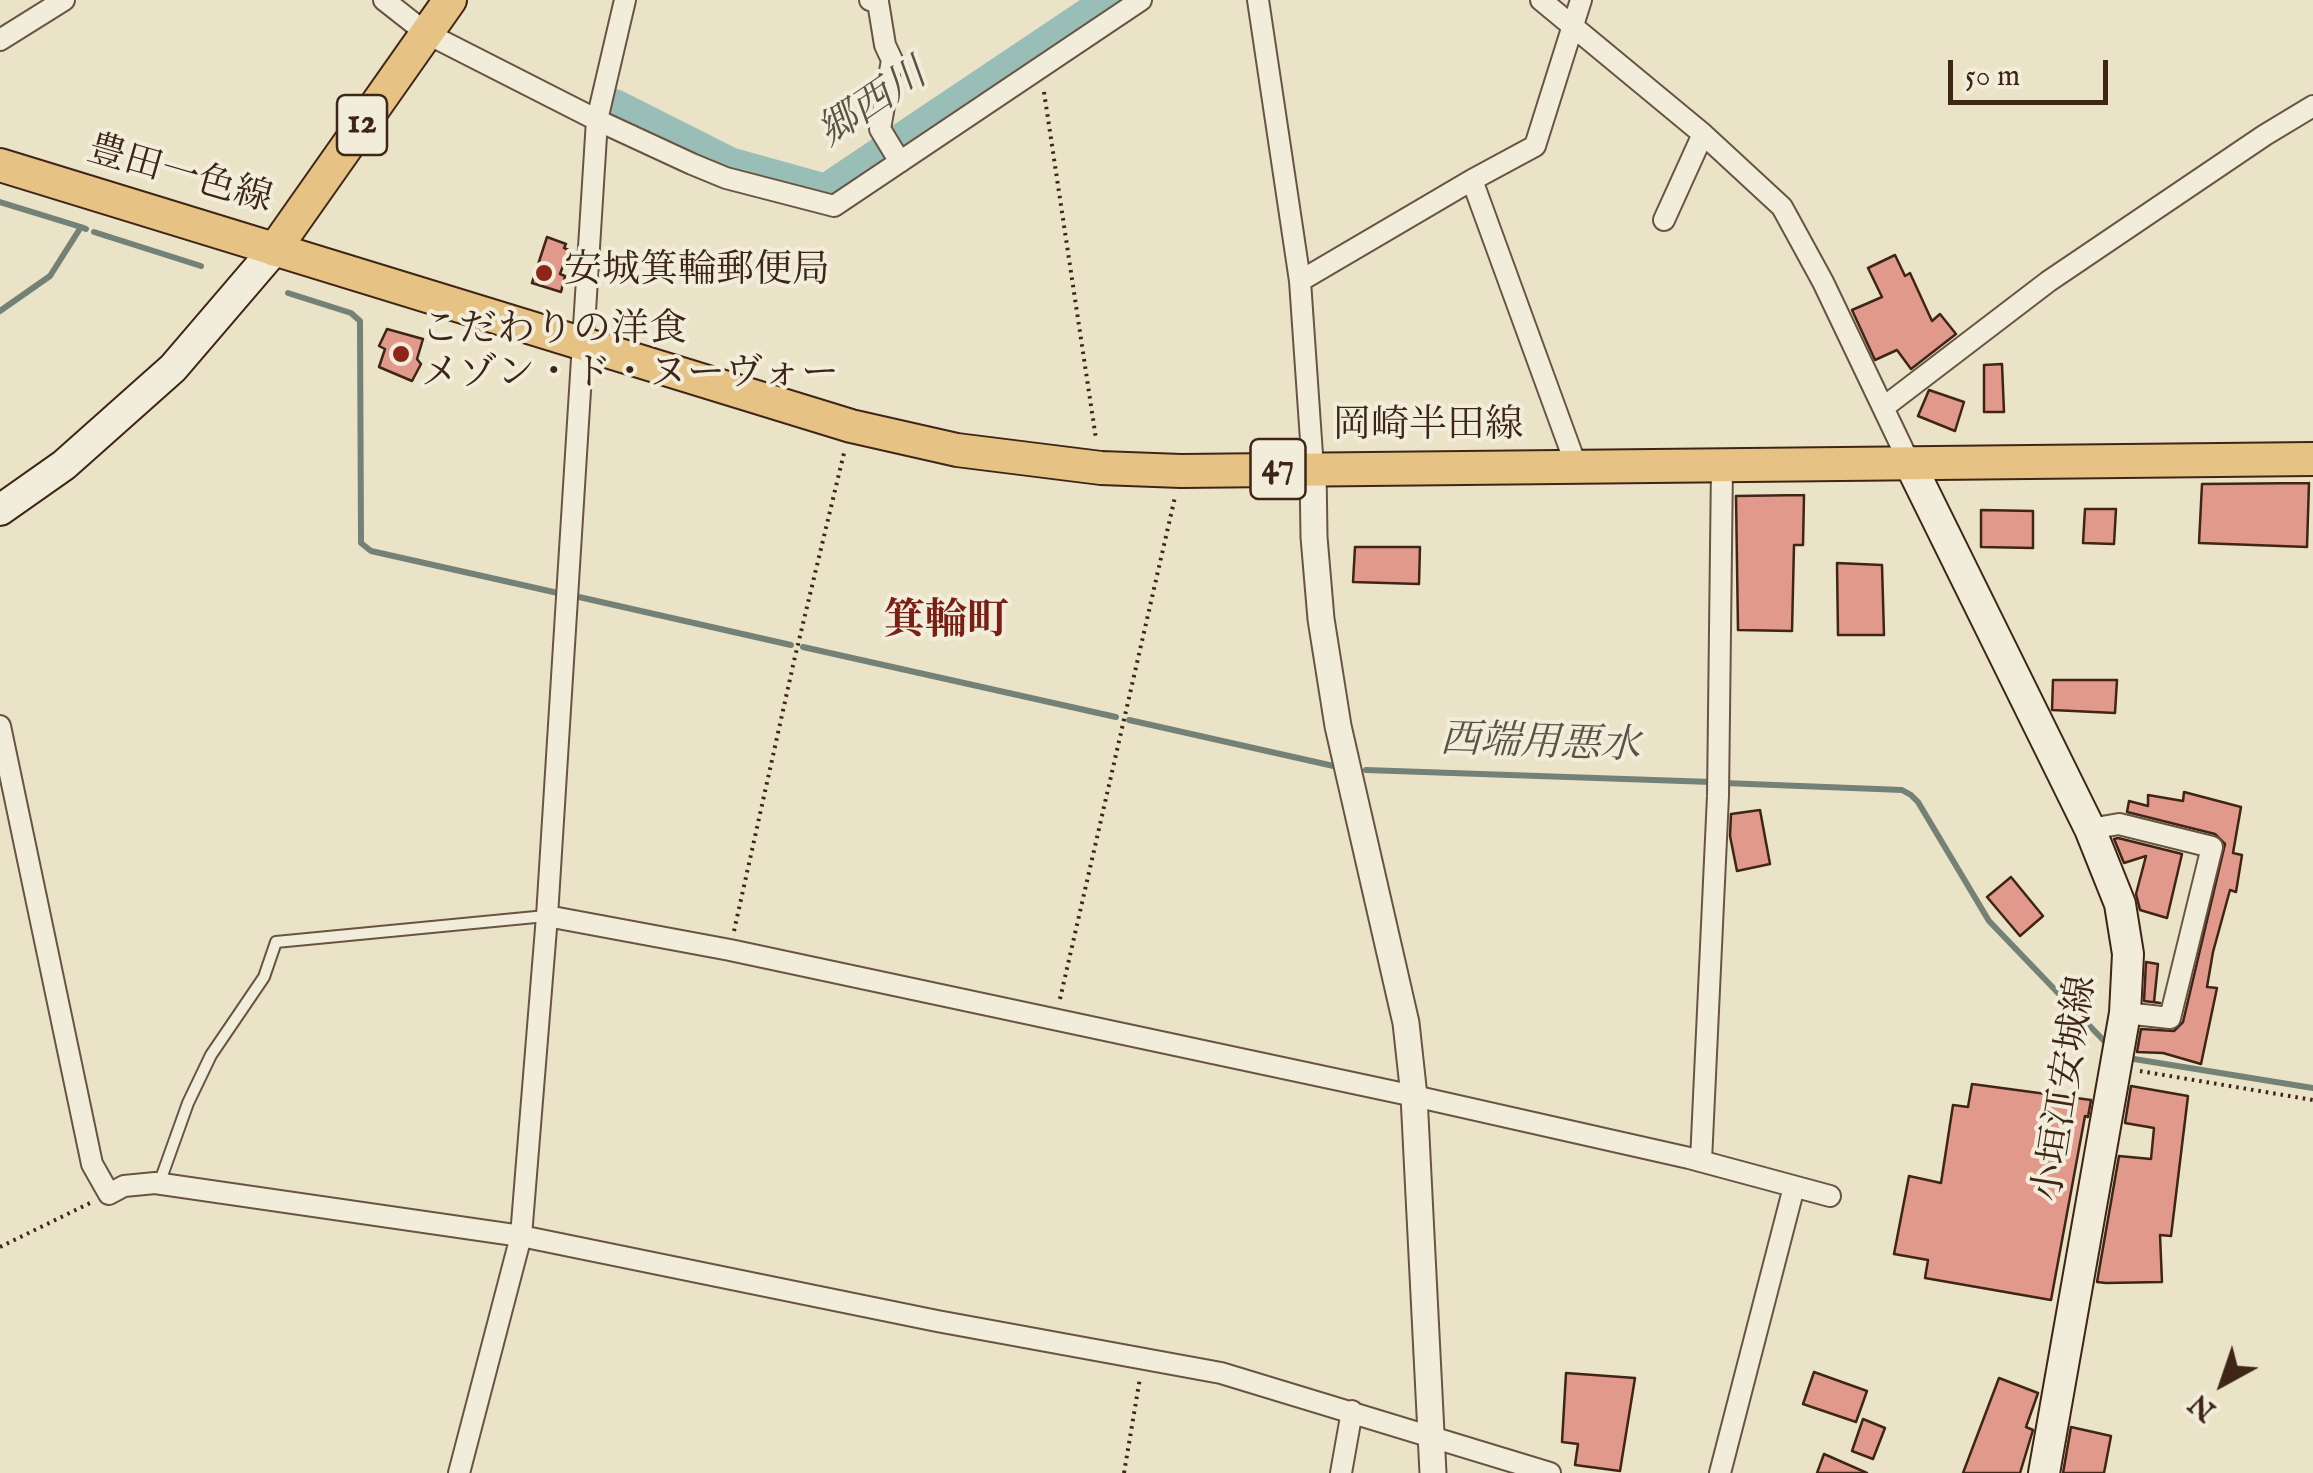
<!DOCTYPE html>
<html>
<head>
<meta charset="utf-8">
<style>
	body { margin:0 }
	#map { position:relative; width:2313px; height:1473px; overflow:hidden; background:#ebe3c7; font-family:"IM FELL English",serif }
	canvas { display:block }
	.north { position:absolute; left:2173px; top:1333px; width:100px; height:100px; -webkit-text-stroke:8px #f2eddb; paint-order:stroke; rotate:220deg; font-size:28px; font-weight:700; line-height:40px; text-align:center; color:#3e2516 }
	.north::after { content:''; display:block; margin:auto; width:35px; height:45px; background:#3e2516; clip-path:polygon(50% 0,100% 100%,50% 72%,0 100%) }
	.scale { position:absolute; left:1948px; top:60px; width:160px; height:45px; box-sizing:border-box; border:5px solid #3e2516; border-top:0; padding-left:12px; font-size:30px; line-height:35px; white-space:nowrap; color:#3e2516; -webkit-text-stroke:8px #f2eddb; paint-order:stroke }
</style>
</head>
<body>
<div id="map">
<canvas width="2313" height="1473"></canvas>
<div class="north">N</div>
<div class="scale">50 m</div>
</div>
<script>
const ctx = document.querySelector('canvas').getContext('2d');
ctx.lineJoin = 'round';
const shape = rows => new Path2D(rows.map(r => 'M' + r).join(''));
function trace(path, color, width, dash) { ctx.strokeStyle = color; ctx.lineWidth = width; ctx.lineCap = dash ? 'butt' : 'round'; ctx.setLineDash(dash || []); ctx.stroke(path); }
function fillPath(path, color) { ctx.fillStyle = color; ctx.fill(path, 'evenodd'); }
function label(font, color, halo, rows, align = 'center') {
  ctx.font = font + ' "IM FELL English","Noto Serif JP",serif'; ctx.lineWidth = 8; ctx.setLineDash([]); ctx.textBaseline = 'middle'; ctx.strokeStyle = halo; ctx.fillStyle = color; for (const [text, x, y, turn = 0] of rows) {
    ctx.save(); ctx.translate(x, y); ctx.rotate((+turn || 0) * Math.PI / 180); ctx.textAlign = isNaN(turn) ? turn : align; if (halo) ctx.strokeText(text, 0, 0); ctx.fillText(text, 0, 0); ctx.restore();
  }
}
const stream = shape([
	[0,202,81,227],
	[94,232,201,266],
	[288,293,351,313,360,321,361,543,371,551,558,593],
	[0,311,50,276,81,227,86,229],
	[579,597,791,645],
	[803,647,1116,717],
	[1129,720,1338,767],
	[1366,770,1711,782],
	[1724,783,1902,790,1911,795,1918,802,1989,921,2108,1045],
	[2128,1058,2313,1088]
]);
const river = shape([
	[614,108,729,166,826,193,1114,0]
]);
const building = shape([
	[547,237,566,244,564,248,569,250,560,274,565,276,561,292,532,283,547,237],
	[1895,255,1905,276,1910,273,1932,321,1940,314,1956,334,1911,369,1897,350,1875,360,1852,310,1882,297,1868,268,1895,255],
	[387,329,423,339,417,359,421,364,412,381,379,367,385,349,379,346,387,329],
	[2002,364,2004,412,1984,412,1984,365,2002,364],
	[1929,390,1964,402,1955,431,1918,416,1929,390],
	[2309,483,2307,547,2199,543,2202,484,2309,483],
	[1804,495,1803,545,1794,545,1792,631,1738,630,1736,496,1804,495],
	[2085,509,2116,509,2114,544,2083,543,2085,509],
	[1981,510,2033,511,2033,548,1981,547,1981,510],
	[1355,547,1420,547,1419,584,1353,582,1355,547],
	[1837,563,1882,565,1884,635,1838,635,1837,563],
	[2053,680,2117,680,2115,713,2052,710,2053,680],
	[2184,792,2241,807,2233,853,2242,855,2236,892,2230,890,2213,952,2207,987,2217,988,2201,1064,2163,1053,2137,1052,2141,1029,2174,1031,2183,1022,2225,844,2215,834,2127,812,2129,801,2148,806,2148,795,2183,801,2184,792],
	[1760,810,1770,864,1737,871,1730,836,1731,814,1760,810],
	[2118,838,2182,854,2167,918,2140,910,2136,894,2146,856,2124,863,2114,839,2118,838],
	[2011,877,2043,916,2020,936,1987,897,2011,877],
	[2146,962,2158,964,2154,1002,2160,1003,2144,1001,2146,962],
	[1972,1084,2091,1100,2088,1117,2085,1116,2051,1300,1925,1278,1928,1260,1894,1254,1909,1176,1941,1183,1953,1105,1968,1107,1972,1084],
	[2131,1086,2188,1096,2183,1137,2171,1236,2160,1235,2162,1282,2106,1283,2097,1282,2119,1156,2151,1159,2154,1128,2125,1123,2131,1086],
	[1814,1372,1867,1391,1856,1422,1803,1404,1814,1372],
	[1566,1373,1635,1378,1620,1471,1575,1465,1578,1444,1562,1442,1566,1373],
	[1999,1378,2038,1393,2026,1427,2033,1430,2020,1473,1963,1473,1999,1378],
	[1863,1419,1885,1428,1873,1459,1852,1451,1863,1419],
	[2071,1427,2111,1436,2104,1473,2063,1473,2071,1427],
	[1824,1454,1867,1473,1817,1473,1824,1454]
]);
const path = shape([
	[1044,92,1096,439],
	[734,931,794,661,844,453],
	[1060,999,1175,497],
	[2140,1071,2313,1100],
	[0,1247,90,1203],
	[1124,1473,1140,1378]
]);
const service = shape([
	[159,1184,188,1103,211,1055,264,977,276,942,546,916]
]);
const minor = shape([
	[384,0,426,33,597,120,692,164,726,178,834,206,1141,0],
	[870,0,878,2,885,45,892,60,880,129,900,162],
	[1258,0,1300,281,1313,469],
	[1541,0,1703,134,1782,207,1823,282,1909,462],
	[0,40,64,0],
	[1664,220,1703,134],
	[1300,281,1472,180],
	[1884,407,2049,281,2265,135,2313,106],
	[1577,468,1472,180,1535,146,1581,0],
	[0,726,92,1164,109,1194,124,1186,155,1183,521,1236,937,1321,1221,1373,1550,1473],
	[2090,829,2119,824,2212,847,2170,1018,2125,1013],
	[547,916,730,950,1414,1096,1689,1158,1830,1196],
	[1701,1161,1718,796,1722,466],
	[459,1473,521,1236,547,916,597,120,625,0],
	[1341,1473,1352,1411],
	[1720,1473,1794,1187]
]);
const tertiary = shape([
	[1313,469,1314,537,1321,619,1338,726,1406,1023,1414,1096,1433,1473]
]);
const secondary = shape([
	[1909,462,2090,829,2120,904,2128,954,2125,1013,2044,1473],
	[0,510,64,465,173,368,274,250]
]);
const primary = shape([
	[0,165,851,426,957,450,1101,468,1181,471,2313,459],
	[274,250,450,0]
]);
const markers = [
	[544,273,10,"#8f2418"],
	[401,354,10,"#8f2418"]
];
const shields = [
	[362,125,50],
	[1278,469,55]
];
const shieldNames = [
	["12",362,125],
	["47",1278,469]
];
const streetNames = [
	["豊田一色線",179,177,16],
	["岡崎半田線",1428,428],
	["小垣江安城線",2068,1089,-81]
];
const poiNames = [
	["安城箕輪郵便局",564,273],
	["こだわりの洋食",421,332],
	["メゾン・ド・ヌーヴォー",421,376]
];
const waterNames = [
	["郷西川",874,106,-34],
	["西端用悪水",1540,746,2]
];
const quarterNames = [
	["箕輪町",946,624]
];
trace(stream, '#748177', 6);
trace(river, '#98beb7', 38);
fillPath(building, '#e0998a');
trace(building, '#3e2516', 2.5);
trace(service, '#695442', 14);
trace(minor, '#695442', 24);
trace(tertiary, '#695442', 29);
trace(secondary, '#3e2516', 34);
trace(primary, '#3e2516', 36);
trace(path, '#3e2516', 4, [2.5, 5]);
trace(service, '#f2eddb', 10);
trace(minor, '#f2eddb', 20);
trace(tertiary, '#f2eddb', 25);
trace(secondary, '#f2eddb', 30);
trace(primary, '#e6c284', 32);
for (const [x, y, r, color] of markers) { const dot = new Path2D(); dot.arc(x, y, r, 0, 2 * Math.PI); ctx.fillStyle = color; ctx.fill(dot); trace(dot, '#f2eddb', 4); }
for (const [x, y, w] of shields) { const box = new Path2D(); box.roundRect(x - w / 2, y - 30, w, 60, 8); ctx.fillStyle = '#f2eddb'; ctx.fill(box); trace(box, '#3e2516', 2.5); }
label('bold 35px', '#3e2516', null, shieldNames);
label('38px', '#3e2516', '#f2eddb', streetNames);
label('38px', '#3e2516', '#f2eddb', poiNames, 'left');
label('italic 40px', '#595346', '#f2eddb', waterNames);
label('bold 42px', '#7a1f14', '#f2eddb', quarterNames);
</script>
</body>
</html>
